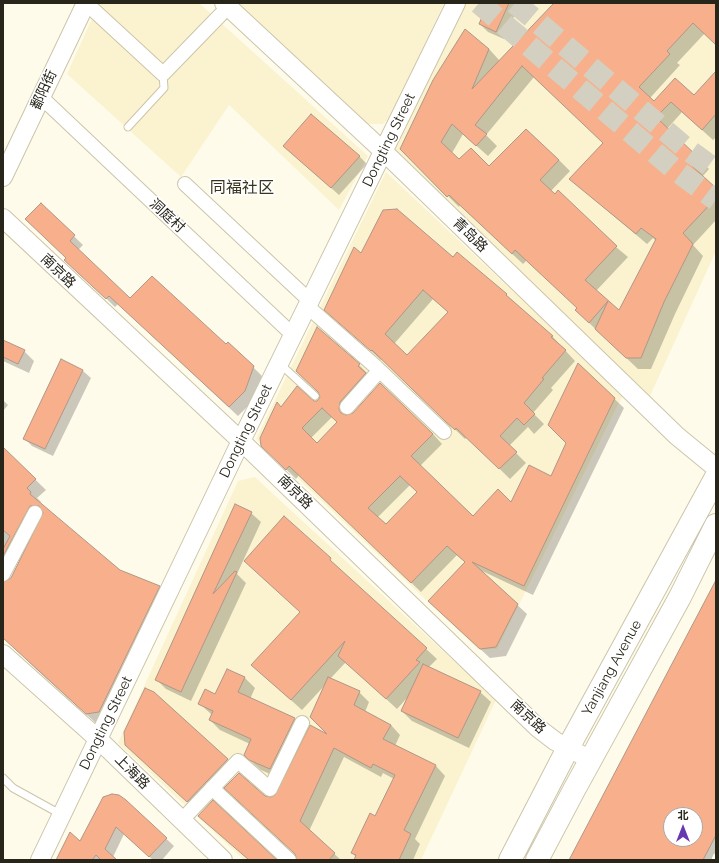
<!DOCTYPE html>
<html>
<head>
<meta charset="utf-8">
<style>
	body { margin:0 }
	#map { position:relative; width:719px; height:863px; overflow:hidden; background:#fefbea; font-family:Raleway,"Noto Sans SC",sans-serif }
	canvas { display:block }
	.frame { position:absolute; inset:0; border:4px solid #28261b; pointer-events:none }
	.north { position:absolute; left:663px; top:807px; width:40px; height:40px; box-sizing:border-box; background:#fff; border:1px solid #a9a8a4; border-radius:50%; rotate:0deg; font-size:11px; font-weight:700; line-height:16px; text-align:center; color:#28261b }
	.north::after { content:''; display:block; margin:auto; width:14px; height:18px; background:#6639b1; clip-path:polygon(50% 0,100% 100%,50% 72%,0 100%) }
</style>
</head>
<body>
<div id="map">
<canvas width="719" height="863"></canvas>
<div class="frame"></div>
<div class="north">北</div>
</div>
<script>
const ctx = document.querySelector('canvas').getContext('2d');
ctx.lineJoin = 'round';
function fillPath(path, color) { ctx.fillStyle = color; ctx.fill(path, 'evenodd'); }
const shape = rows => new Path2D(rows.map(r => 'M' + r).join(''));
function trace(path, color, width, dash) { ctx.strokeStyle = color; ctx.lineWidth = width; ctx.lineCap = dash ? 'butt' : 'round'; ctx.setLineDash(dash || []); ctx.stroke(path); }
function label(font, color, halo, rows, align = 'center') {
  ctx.font = font + ' Raleway,"Noto Sans SC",sans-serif'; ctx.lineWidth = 3.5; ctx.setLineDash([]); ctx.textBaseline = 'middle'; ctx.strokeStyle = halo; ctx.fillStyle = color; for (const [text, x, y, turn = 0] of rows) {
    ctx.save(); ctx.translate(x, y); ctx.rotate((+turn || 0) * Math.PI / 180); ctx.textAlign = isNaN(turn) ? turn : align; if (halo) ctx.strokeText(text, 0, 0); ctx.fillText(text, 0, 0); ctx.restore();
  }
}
const built = shape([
	[99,3,199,3,368,156,339,210,229,105,181,177,67,74],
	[235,3,444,3,391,117,383,124,366,124],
	[462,3,716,3,716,251,650,396,391,150],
	[386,172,623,395,497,649,479,650,256,439],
	[255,477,496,700,421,860,244,860,118,743,238,481]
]);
const shadow = shape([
	[489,3,520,3,504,39,488,32,480,24],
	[555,3,716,3,716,44,705,33,677,63,680,65,650,98,654,103,694,96,716,72,716,137,713,140,682,112,667,129,709,169,702,177,716,190,716,220,693,245,703,256,675,314,651,369,638,369,587,321,578,308,527,260,523,264,460,205,459,207,401,149,489,49,500,61],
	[534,77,604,143,570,179,647,244,653,238,656,241,620,312,596,291,628,257,550,192,570,171,559,160,526,130,489,168,459,160,452,153,463,134,488,156,497,146,486,135],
	[284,146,359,156,367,164,339,195],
	[41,204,83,245,78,250,130,299,253,367,262,376,254,400,238,416,118,304,115,307,75,268],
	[361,254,453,258,506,295,552,336,575,361,551,388,553,390,533,413,544,424,534,434,528,427,509,446,526,463,510,479,467,437,465,439,382,359,381,360,335,319],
	[433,299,449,313,407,356,394,344],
	[3,341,24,351,34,361,29,373,3,361],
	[62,361,83,371,91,378,53,456,32,446,24,438],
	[578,364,624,408,533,595,480,570,527,614,506,656,490,658,438,610,466,563,457,555,421,592,299,475,296,479,262,446,281,408,317,402,359,365,368,374,349,415,433,434,442,444,420,466,473,517,512,503,551,477,568,443],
	[332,417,338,423,317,444,311,438],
	[410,485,418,493,386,526,377,518],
	[3,400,8,405,3,411],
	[3,448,46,490,37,498,41,502,40,504,120,571,159,586,169,596,97,724,37,670,3,636],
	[44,515,11,579,5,582,38,519],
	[251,513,261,522,237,574,246,583,191,701,166,689,156,679],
	[284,518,437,659,429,667,480,692,491,702,469,748,412,721,402,711,407,698,397,709,346,662,330,679,359,692,369,702,365,712,391,725,400,735,395,746,436,766,445,776,415,839,420,844,413,860,355,860,356,857,352,853,376,817,394,779,383,773,381,777,344,757,309,831,341,860,298,860,298,858,264,796,271,798,276,796,329,735,326,684,302,710,263,675,301,612],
	[716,582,715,860,570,860],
	[671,815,695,815,695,839,671,839],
	[227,670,245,678,255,688,250,699,294,719,305,730,281,779,261,770,255,765,245,755,250,744,220,730,210,720,212,715,199,703,215,695],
	[154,693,237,769,197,811,136,754],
	[126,801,174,846,162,860,153,860,124,834,113,857,116,860,58,860,80,843],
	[199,816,275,860,249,860]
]);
const building = shape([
	[488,3,509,3,496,32,479,24,488,3],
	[554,3,716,3,716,45,693,23,667,51,670,54,639,87,654,101,675,78,694,95,716,71,716,114,702,130,671,102,656,117,699,158,692,166,716,188,716,198,683,233,693,244,664,302,641,358,626,358,595,329,608,301,589,323,575,310,577,308,515,250,512,254,449,195,447,197,400,149,433,80,465,29,489,49,472,89,554,3],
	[522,66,603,143,569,179,636,234,641,228,656,239,619,310,585,280,617,246,558,190,555,194,540,180,559,160,526,129,489,166,471,148,459,159,441,142,452,124,476,146,487,134,475,125,522,66],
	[311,114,360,156,331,188,283,146,311,114],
	[41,203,75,235,70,241,130,298,152,276,226,344,228,342,254,366,245,391,229,407,109,296,106,299,64,260,66,258,25,219,41,203],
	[397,209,453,257,457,252,507,294,506,295,553,336,551,337,566,350,542,378,544,379,524,403,535,414,524,425,517,418,500,436,517,452,499,469,456,428,455,430,445,421,372,350,371,351,324,310,354,247,361,253,383,210,397,209],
	[423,290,448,312,407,355,385,334,423,290],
	[317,327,360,364,358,366,366,373,340,402,339,409,341,413,346,415,353,413,380,383,433,434,411,456,473,516,498,489,511,502,529,465,551,476,566,443,548,425,578,363,615,398,524,586,472,562,518,604,496,647,480,649,428,601,465,562,447,546,411,583,289,466,286,470,261,446,260,438,277,402,281,407,297,386,314,401,317,401,320,397,318,392,296,371,317,327],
	[322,408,337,422,317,443,302,428,322,408],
	[400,476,417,492,386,524,368,508,400,476],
	[3,340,25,350,18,364,3,357,3,340],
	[61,359,83,370,45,449,23,439,61,359],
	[3,447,36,479,27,488,31,492,30,494,120,570,160,586,99,712,86,714,3,638,3,582,11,578,43,513,39,506,30,506,3,556,3,549,10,536,3,530,3,447],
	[235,504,252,512,213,594,235,571,237,572,181,692,155,680,235,504],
	[284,516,331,558,330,560,427,648,416,660,420,662,386,699,338,656,345,641,291,700,251,665,300,612,244,561,284,516],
	[716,580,716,835,703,860,569,860,716,580],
	[671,815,695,815,695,839,671,839,671,815],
	[423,664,481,691,458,738,401,711,423,664],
	[227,669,245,677,238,692,295,718,270,769,249,760,244,755,251,739,209,720,213,711,198,704,205,689,215,694,227,669],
	[328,677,360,691,354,705,391,725,383,739,436,765,404,830,411,834,399,860,354,860,356,855,351,853,370,813,375,816,395,775,373,764,371,768,334,748,300,821,335,853,329,860,297,860,295,854,224,788,239,773,265,796,271,797,275,795,310,725,327,734,310,717,328,677],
	[145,688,154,692,228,759,187,802,125,745,124,732,145,688],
	[112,794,119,795,126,800,167,838,149,857,116,827,105,849,117,860,101,860,96,855,92,860,56,860,70,832,80,841,101,801,103,797,112,794],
	[213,800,277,860,249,860,198,816,213,800]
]);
const primaryTunnel = shape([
	[479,3,673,168,716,200],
	[515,3,687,149,716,170]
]);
const service = shape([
	[128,127,164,88,163,74],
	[279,363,315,396],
	[3,778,13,788,62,815],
	[715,860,716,857]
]);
const minor = shape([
	[86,3,163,74,228,7],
	[41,97,293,335],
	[185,184,310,301],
	[307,306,376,367,444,432],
	[347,407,379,371],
	[3,574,35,513],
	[212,788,289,860],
	[181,821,238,761,270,789,302,723]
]);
const tertiary = shape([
	[224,3,383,151,677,436,716,468],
	[3,177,86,3],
	[3,218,241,441,538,728,555,741,591,760],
	[3,654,98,739,223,860],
	[40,860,241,441,456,3]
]);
const primary = shape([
	[510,860,568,748,716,477],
	[537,860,574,790,680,597,716,525]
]);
const streetNames = [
	["鄱阳街",44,90,-65],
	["Dongting Street",389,140,-64],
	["洞庭村",167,216,43],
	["青岛路",470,235,44],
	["南京路",58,271,44],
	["Dongting Street",246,431,-64],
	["南京路",295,492,44],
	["Yanjiang Avenue",612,668,-61],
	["南京路",528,717,43],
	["Dongting Street",106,723,-64],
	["上海路",132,772,45]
];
const quarterNames = [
	["同福社区",242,188]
];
fillPath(built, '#fbf3cf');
fillPath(shadow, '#0003');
fillPath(building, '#f7b08b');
trace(building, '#b19688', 1);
trace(primaryTunnel, '#d3d0c1', 22, [22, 11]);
trace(service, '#cbc5a9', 9);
trace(minor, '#cbc5a9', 16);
trace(tertiary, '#cbc5a9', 20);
trace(primary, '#cbc5a9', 24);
trace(service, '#fff', 7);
trace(minor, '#fff', 14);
trace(tertiary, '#fff', 18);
trace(primary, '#fff', 22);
label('14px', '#28261b', '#fff', streetNames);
label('16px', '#38331c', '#fff', quarterNames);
</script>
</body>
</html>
